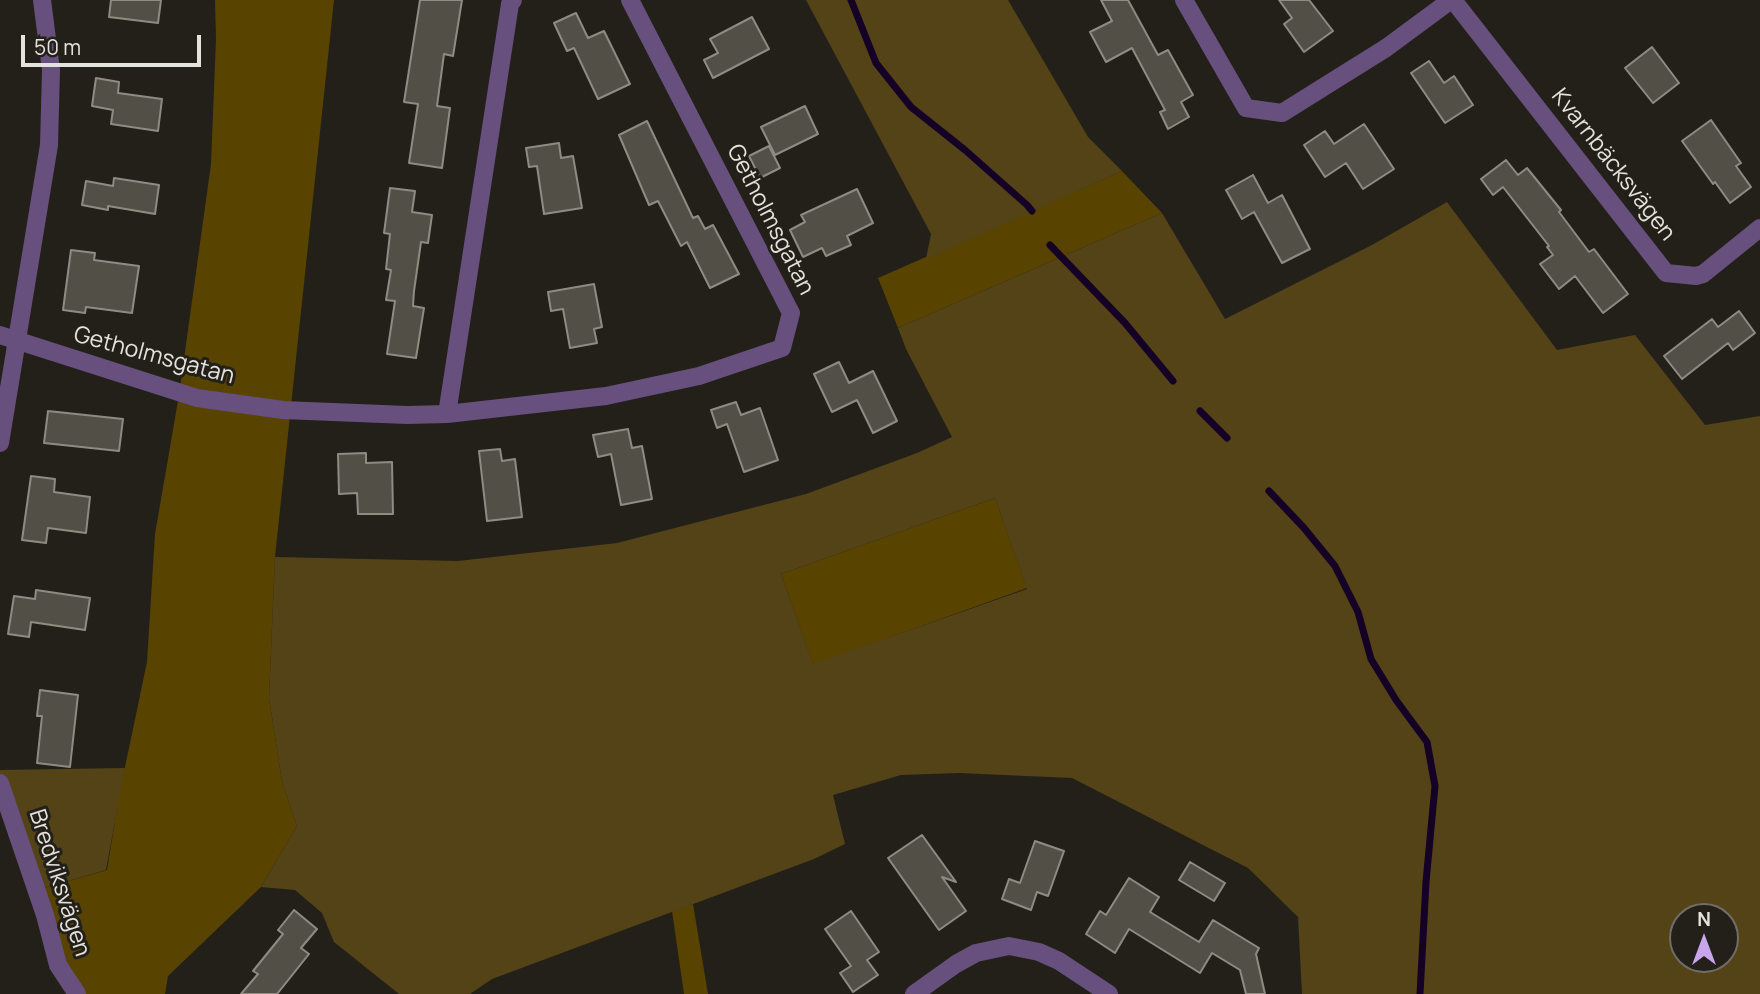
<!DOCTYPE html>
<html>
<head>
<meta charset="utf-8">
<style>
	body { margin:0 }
	#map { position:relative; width:1760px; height:994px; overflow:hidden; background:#232019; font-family:Manrope,sans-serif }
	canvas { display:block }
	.north { position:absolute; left:1669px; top:903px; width:70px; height:70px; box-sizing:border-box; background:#232019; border:2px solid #706e67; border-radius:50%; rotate:0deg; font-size:19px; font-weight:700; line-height:28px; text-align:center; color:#e4e2dd }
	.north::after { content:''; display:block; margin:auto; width:24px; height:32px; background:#c9a5ee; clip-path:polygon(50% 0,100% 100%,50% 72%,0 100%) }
	.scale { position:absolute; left:21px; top:35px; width:180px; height:32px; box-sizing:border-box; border:4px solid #e4e2dd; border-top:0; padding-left:9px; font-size:21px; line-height:24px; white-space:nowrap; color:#e4e2dd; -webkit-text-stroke:5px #232019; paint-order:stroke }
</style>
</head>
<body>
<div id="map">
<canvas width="1760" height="994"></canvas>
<div class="north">N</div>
<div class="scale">50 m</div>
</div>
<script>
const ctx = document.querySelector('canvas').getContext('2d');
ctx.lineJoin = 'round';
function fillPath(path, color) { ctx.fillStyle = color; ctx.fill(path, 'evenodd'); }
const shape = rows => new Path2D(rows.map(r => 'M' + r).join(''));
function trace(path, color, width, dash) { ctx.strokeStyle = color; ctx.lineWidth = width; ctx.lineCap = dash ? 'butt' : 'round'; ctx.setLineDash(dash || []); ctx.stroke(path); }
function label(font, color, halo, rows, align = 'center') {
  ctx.font = font + ' Manrope,sans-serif'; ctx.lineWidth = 6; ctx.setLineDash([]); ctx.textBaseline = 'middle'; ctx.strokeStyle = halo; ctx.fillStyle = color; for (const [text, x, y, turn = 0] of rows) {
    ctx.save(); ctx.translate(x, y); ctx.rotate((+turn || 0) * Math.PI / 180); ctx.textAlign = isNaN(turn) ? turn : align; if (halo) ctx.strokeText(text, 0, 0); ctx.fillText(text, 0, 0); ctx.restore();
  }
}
const green = shape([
	[215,0,334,0,275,557,269,698,282,781,297,826,261,887,168,976,165,994,77,994,37,890,107,870,120,791,147,662,155,534,179,395,211,164,216,39],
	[1122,171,1162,213,898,328,878,278],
	[995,498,1027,588,813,665,781,574],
	[693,904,708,994,684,994,672,911]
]);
const forest = shape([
	[806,0,1008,0,1088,137,1122,171,926,259,931,234],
	[1447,202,1557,350,1635,335,1705,425,1760,416,1760,994,1302,994,1298,917,1248,868,1072,778,959,773,901,775,833,795,845,844,814,859,492,979,470,994,399,994,334,942,322,913,295,890,261,887,297,826,282,781,269,698,275,557,458,561,617,543,806,494,917,453,952,437,906,349,898,328,1162,213,1225,319,1372,245],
	[995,498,1027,589,813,664,781,574],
	[1683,917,1725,917,1725,959,1683,959],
	[125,768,106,870,37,890,0,780,0,770]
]);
const stream = shape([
	[851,0,876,63,911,107,965,150,1027,205,1032,211],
	[1050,245,1125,323,1173,381],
	[1200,411,1227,438],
	[1269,491,1304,528,1335,566,1358,612,1371,659,1396,700,1427,742,1435,786,1426,882,1420,994]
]);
const building = shape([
	[111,0,161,0,158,23,109,17,111,0],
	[420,0,462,0,453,56,444,54,437,106,450,108,442,168,409,163,418,104,404,102,420,0],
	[1101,0,1128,0,1158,55,1168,50,1193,95,1181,102,1189,117,1168,129,1160,112,1165,110,1132,48,1106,62,1090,32,1112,21,1101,0],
	[1279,0,1309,0,1333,31,1304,52,1284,24,1292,18,1279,0],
	[576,13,588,38,604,31,630,84,598,99,574,48,567,51,554,23,576,13],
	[752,17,769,49,713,78,704,60,718,53,710,39,752,17],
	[1652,47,1679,83,1653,103,1625,68,1652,47],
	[1429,61,1444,83,1454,76,1473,105,1445,123,1411,73,1429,61],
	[96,78,119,82,118,93,162,99,158,131,111,124,113,110,92,106,96,78],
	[805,106,818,134,775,155,761,127,805,106],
	[1711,120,1741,163,1736,166,1751,187,1730,203,1715,182,1713,184,1682,141,1711,120],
	[647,121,693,218,698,216,705,229,713,225,739,274,710,288,687,242,681,246,658,201,649,205,619,135,647,121],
	[1364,124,1394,169,1363,189,1346,163,1325,177,1304,145,1325,131,1334,144,1364,124],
	[559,143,561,158,573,156,582,208,544,214,537,166,529,167,526,148,559,143],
	[769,146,780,168,760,178,749,156,769,146],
	[1506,160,1518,175,1527,168,1561,210,1559,212,1589,252,1594,249,1628,294,1603,313,1575,276,1559,289,1540,264,1553,255,1547,247,1549,246,1503,187,1493,195,1481,179,1506,160],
	[1253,175,1268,203,1282,195,1310,249,1282,263,1254,212,1242,219,1226,190,1253,175],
	[114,178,159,185,155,214,108,206,108,210,82,205,86,181,113,186,114,178],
	[390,188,415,191,412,212,432,215,428,243,421,242,414,291,413,306,424,308,416,358,387,354,395,301,386,300,391,270,386,269,390,234,384,233,390,188],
	[857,189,873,223,847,236,851,245,826,256,822,248,803,257,790,230,805,222,801,215,857,189],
	[71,250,95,253,94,260,139,266,132,313,86,307,85,313,63,310,71,250],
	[594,284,602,327,594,329,597,343,570,348,563,309,551,311,548,292,594,284],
	[1739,311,1755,333,1733,350,1728,343,1682,379,1664,356,1712,319,1718,327,1739,311],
	[839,362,849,383,873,371,897,421,873,433,857,400,832,412,814,374,839,362],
	[736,402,741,415,760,408,778,460,744,472,727,424,717,428,711,410,736,402],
	[48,411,123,419,119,451,44,443,48,411],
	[628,429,632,448,642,446,652,499,621,505,611,454,598,457,593,435,628,429],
	[500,449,502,461,515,459,522,517,487,521,479,451,500,449],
	[366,453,366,463,392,462,393,514,358,514,357,493,339,494,338,454,366,453],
	[31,476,55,479,54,492,90,497,86,533,48,528,46,543,22,540,31,476],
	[36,590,90,598,85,630,31,622,29,637,8,634,14,596,35,599,36,590],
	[40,690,78,695,70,767,37,763,42,716,37,716,40,690],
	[922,835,956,882,942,877,966,911,939,930,888,858,922,835],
	[1035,841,1064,851,1048,896,1037,892,1031,910,1002,899,1009,879,1020,883,1035,841],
	[1190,862,1225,883,1214,901,1179,880,1190,862],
	[1129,878,1159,897,1150,912,1199,942,1213,920,1259,948,1256,954,1265,994,1246,994,1240,970,1212,953,1200,973,1129,929,1115,953,1086,934,1100,911,1106,915,1129,878],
	[294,910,317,929,301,948,309,954,277,994,241,994,258,974,253,971,283,934,278,930,294,910],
	[851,911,879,952,867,960,878,975,853,992,840,973,851,966,825,929,851,911]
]);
const minor = shape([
	[1184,0,1246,108,1282,113,1386,48,1451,0],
	[1453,0,1666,273,1696,276,1703,274,1760,228],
	[0,335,197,398,283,410,407,415,447,414,606,396,699,376,782,348,791,313,630,0],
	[447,414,510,4,513,0],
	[0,443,49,145,51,70,42,0],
	[0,783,45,915,58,965,77,994],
	[914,994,956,964,976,953,1009,946,1039,952,1059,961,1109,994]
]);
const streetNames = [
	["Kvarnbäcksvägen",1613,165,52],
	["Getholmsgatan",770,220,63],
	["Getholmsgatan",154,356,15],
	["Bredviksvägen",59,883,72]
];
fillPath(green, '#584400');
fillPath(forest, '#534317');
trace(stream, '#150026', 7);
fillPath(building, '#524f47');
trace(building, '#8f8b82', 2);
trace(minor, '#67507d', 18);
label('23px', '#e4e2dd', '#232019', streetNames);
</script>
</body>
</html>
